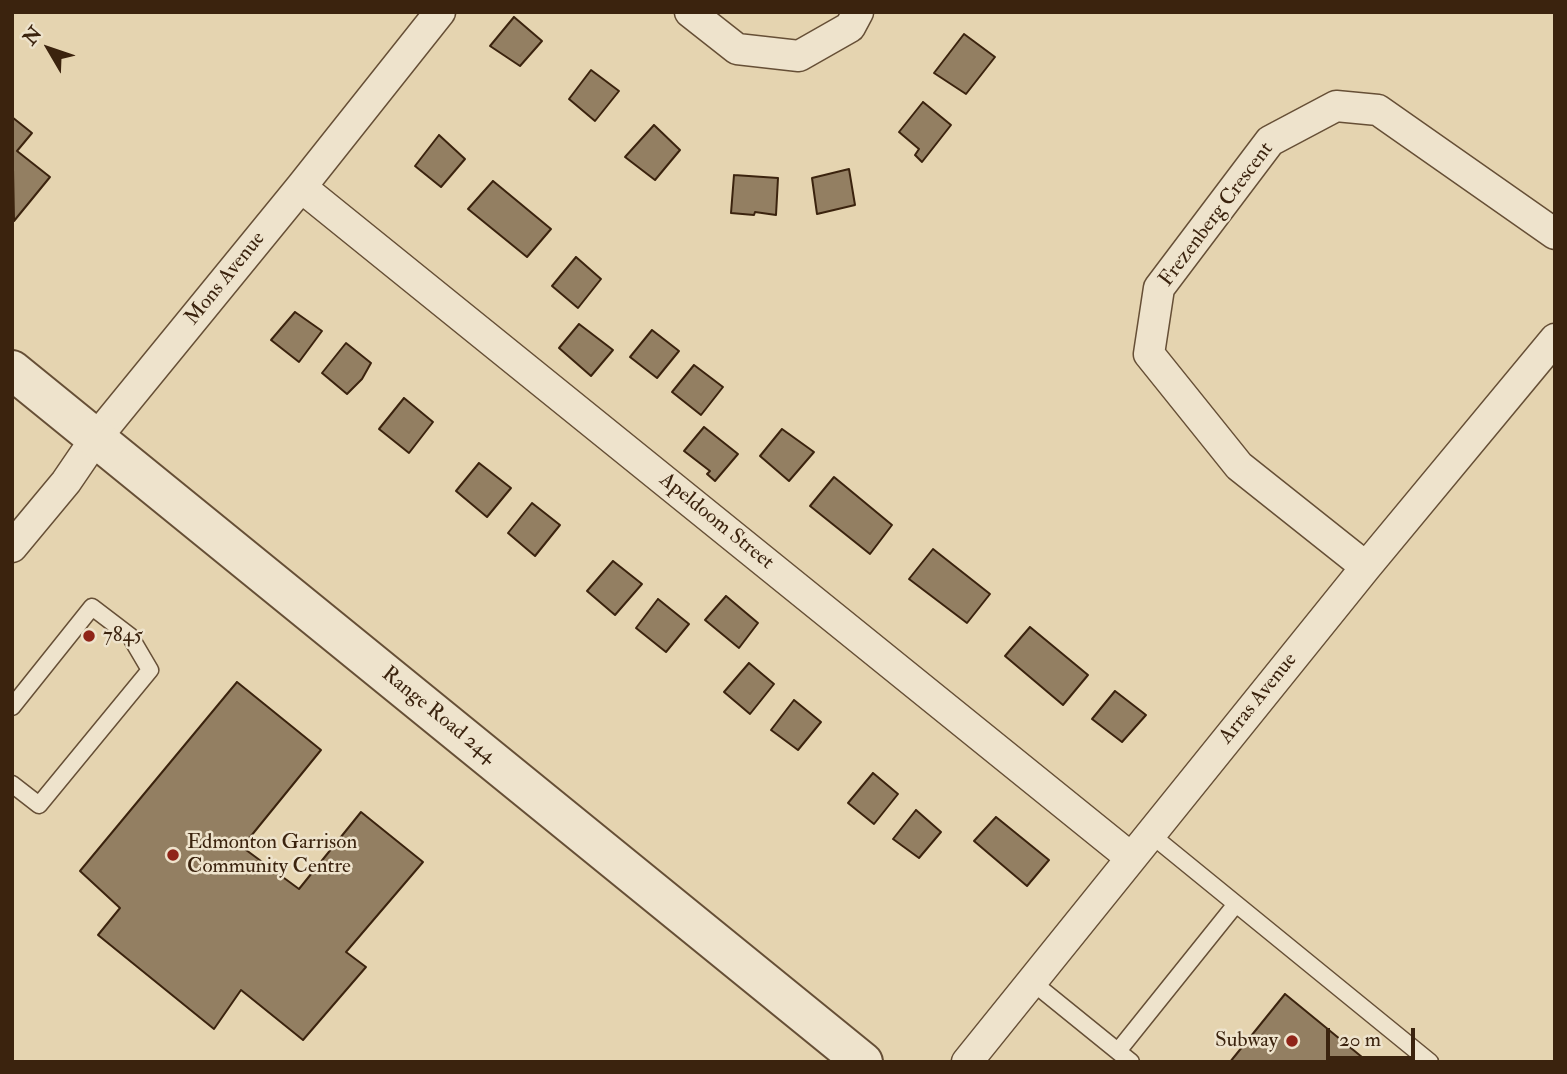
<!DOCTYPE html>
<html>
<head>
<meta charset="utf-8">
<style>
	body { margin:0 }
	#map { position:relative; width:1567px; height:1074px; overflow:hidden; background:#e5d4b0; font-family:"IM FELL Double Pica",serif }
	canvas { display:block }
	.frame { position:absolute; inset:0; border:14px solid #3b230e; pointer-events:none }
	.north { position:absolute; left:14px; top:14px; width:70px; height:70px; -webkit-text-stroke:5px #eee3cc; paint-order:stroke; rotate:309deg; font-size:19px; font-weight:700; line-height:28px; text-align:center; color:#3b230e }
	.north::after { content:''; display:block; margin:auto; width:24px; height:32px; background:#3b230e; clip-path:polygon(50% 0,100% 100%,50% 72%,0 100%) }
	.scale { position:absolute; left:1326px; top:1028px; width:89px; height:32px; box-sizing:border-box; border:4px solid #3b230e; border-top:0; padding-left:9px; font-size:21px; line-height:24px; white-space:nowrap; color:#3b230e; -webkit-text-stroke:5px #eee3cc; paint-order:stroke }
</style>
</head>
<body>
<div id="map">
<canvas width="1567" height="1074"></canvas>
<div class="frame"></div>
<div class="north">N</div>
<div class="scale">20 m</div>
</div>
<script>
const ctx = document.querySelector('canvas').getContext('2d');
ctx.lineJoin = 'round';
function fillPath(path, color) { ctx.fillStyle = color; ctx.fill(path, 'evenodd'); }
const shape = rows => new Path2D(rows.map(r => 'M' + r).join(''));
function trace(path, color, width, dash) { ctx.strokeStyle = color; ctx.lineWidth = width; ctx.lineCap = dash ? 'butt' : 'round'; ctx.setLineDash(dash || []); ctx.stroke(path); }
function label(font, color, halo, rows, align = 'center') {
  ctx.font = font + ' "IM FELL Double Pica",serif'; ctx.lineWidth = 5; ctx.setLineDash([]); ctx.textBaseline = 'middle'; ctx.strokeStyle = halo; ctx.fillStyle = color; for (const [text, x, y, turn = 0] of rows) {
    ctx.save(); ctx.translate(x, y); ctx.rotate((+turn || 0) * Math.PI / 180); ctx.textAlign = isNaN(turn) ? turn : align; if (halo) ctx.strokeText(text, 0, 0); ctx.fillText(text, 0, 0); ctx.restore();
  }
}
const building = shape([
	[514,17,542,41,520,66,490,46,514,17],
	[964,34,995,57,966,94,934,73,964,34],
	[591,70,619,91,595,121,569,99,591,70],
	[923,102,951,125,922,162,915,155,919,149,899,132,923,102],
	[12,117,32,133,17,151,50,177,14,221,12,117],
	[654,125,680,150,655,180,625,157,654,125],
	[439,135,465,159,441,187,415,166,439,135],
	[849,169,855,205,817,214,812,178,849,169],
	[734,175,778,178,776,215,755,212,754,215,731,213,734,175],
	[493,181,551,229,527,257,468,209,493,181],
	[576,257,601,279,578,308,552,286,576,257],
	[295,312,322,331,299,362,271,340,295,312],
	[579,324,613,350,591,376,559,348,579,324],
	[652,330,679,351,657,378,630,357,652,330],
	[346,343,371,363,362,379,347,394,322,373,346,343],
	[694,365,723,387,701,415,672,392,694,365],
	[404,398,433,422,409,453,379,429,404,398],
	[704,427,738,454,715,481,707,474,710,471,684,451,704,427],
	[782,429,814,452,789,481,760,456,782,429],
	[479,463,511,488,487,517,456,491,479,463],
	[834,477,892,525,870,554,810,506,834,477],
	[532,503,560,525,535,556,508,533,532,503],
	[933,549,990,594,967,623,909,579,933,549],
	[613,561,642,584,615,615,587,591,613,561],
	[726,596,758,623,739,648,705,620,726,596],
	[658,599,689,624,666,652,636,628,658,599],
	[1030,627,1088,675,1063,705,1005,656,1030,627],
	[749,663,774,684,750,714,724,692,749,663],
	[237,682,321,750,242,847,299,889,361,812,423,862,346,952,366,967,303,1040,241,990,214,1029,98,935,120,908,80,871,237,682],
	[1115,691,1146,715,1122,742,1092,719,1115,691],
	[794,700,821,722,798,750,771,730,794,700],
	[873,773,898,794,874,824,848,803,873,773],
	[916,810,941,832,919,858,893,839,916,810],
	[996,817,1049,860,1027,886,974,841,996,817],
	[1285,994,1368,1062,1230,1062,1285,994]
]);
const service = shape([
	[12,707,92,607,130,636,150,670,39,805,12,784],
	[1149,833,1430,1062],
	[1031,981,1131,1062],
	[1118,1051,1236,904]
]);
const minor = shape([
	[690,12,737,49,799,56,850,27,858,12],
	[301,187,1130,857],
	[12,547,66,482,96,438,301,187,440,12],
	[1366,567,1239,466,1149,354,1159,288,1270,141,1336,106,1378,110,1555,234],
	[967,1062,1366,567,1555,339]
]);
const tertiary = shape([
	[12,370,863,1062]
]);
const markers = [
	[89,636,7,"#8f2418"],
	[173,855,7,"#8f2418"],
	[1292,1041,7,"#8f2418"]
];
const streetNames = [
	["Frezenberg Crescent",1217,215,-53],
	["Mons Avenue",226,279,-51],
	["Apeldoom Street",716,522,39],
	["Arras Avenue",1259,699,-51],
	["Range Road 244",438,716,39]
];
const poiNames = [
	["7845",103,636],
	["Edmonton Garrison",187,843],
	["Community Centre",187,867],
	["Subway",1278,1041,"right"]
];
fillPath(building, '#937f62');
trace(building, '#3b230e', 2);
trace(service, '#664f36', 19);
trace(minor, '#664f36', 33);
trace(tertiary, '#664f36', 42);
trace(service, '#eee3cc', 16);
trace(minor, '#eee3cc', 30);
trace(tertiary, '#eee3cc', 38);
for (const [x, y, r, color] of markers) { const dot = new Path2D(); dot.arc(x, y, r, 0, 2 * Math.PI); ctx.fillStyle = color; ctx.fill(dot); trace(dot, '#eee3cc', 2.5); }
label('21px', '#3b230e', '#eee3cc', streetNames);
label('21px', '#3b230e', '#eee3cc', poiNames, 'left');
</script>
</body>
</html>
